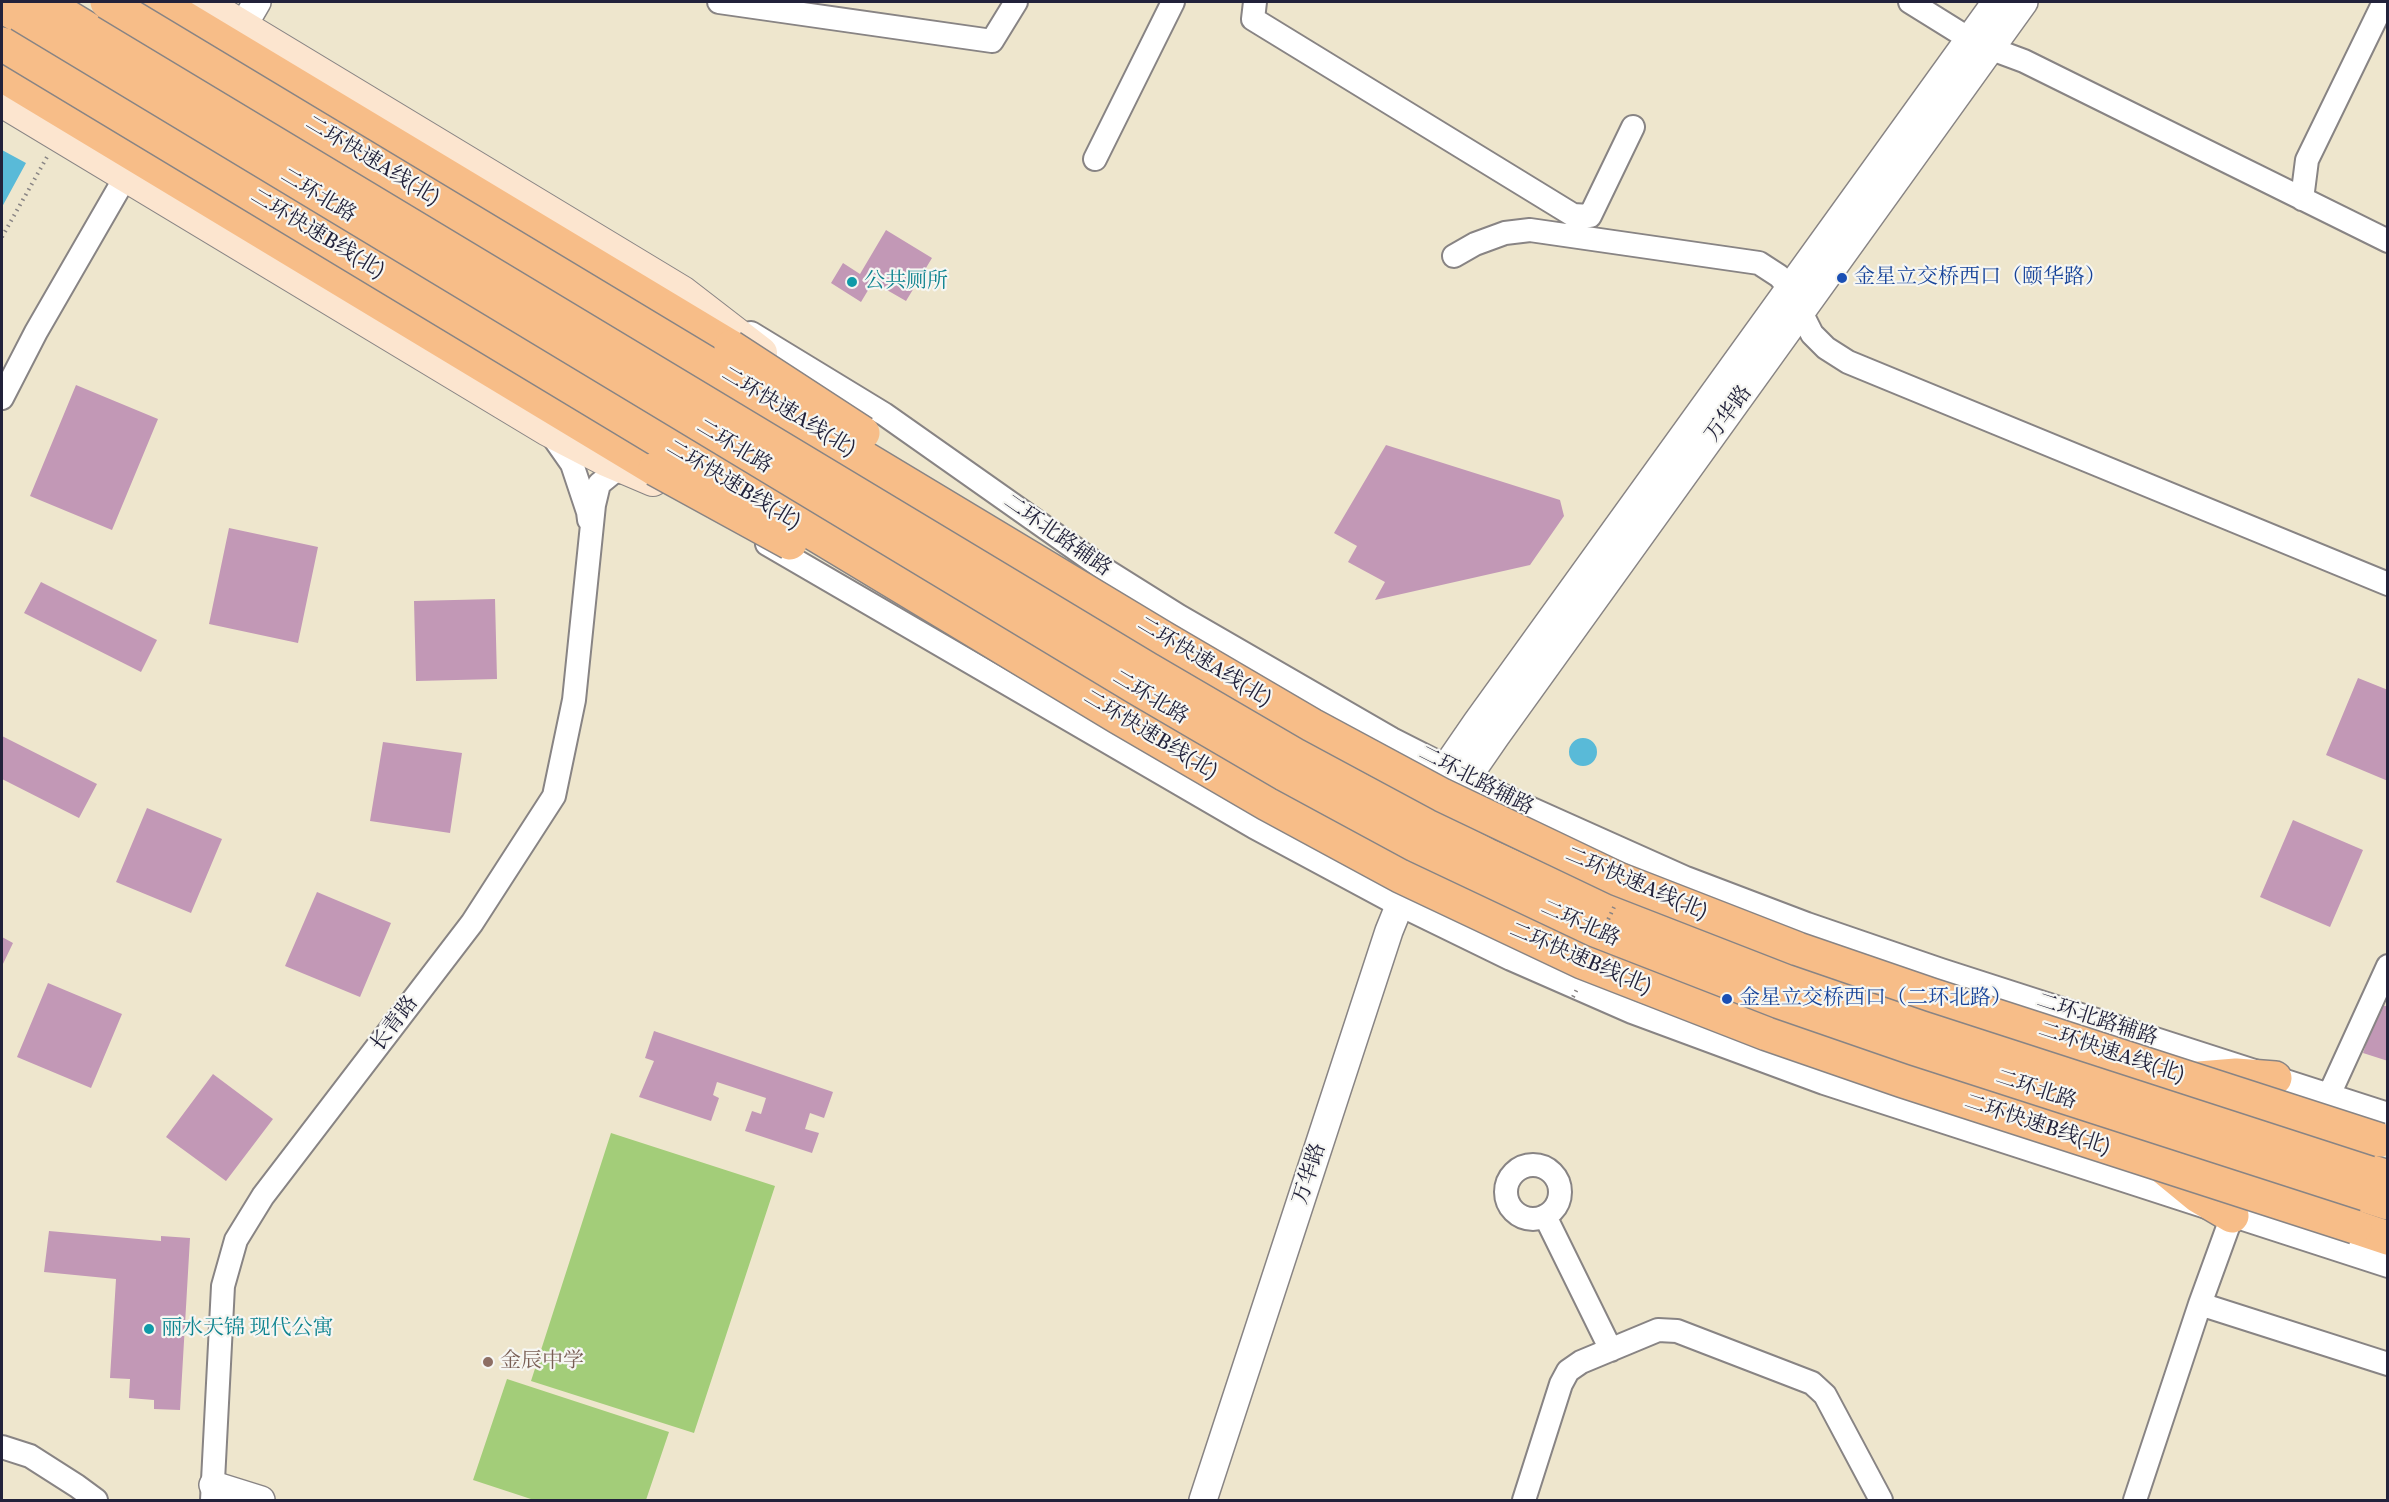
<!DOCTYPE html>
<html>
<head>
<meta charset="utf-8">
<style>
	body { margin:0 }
	#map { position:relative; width:2389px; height:1502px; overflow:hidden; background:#eee6cd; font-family:"IM FELL Great Primer",serif }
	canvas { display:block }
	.frame { position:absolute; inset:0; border:3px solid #22223b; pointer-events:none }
</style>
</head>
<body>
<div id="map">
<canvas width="2389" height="1502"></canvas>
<div class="frame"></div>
</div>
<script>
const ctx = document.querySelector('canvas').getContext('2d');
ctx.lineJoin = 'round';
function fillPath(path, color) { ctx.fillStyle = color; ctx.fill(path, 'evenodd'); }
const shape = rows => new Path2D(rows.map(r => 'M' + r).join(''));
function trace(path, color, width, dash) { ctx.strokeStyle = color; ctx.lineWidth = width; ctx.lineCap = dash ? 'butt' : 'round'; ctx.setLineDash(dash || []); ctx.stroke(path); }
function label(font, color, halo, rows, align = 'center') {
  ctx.font = font + ' "IM FELL Great Primer","Noto Serif SC",serif'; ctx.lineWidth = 4.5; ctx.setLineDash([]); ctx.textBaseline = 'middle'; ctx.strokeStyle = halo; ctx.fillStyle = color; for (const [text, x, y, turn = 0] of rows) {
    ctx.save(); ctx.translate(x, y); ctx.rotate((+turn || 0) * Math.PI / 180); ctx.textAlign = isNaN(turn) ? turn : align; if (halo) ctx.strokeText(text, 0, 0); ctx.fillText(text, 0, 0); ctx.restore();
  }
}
const green = shape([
	[611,1133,775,1186,694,1433,531,1381],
	[507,1379,669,1432,646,1500,534,1500,473,1480]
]);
const water = shape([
	[2,150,26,163,2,207],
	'1569 752a14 14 0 1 1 28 0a14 14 0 1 1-28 0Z'
]);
const building = shape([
	[886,230,932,258,906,301,873,282,861,302,831,283,843,263,860,274],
	[76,385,158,419,112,530,30,496],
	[1386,445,1560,500,1564,516,1530,565,1375,600,1385,582,1348,562,1357,546,1334,533],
	[229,528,318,547,298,643,209,624],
	[41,582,157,640,141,672,24,613],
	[495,599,497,679,416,681,414,601],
	[2358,678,2388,690,2388,781,2326,755],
	[2,736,97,784,79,818,2,779],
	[383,742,462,753,450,833,370,821],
	[147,808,222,839,191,913,116,882],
	[2293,820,2363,850,2330,927,2260,897],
	[317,892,391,923,360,997,285,966],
	[2,937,13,943,2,966],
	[48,983,122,1014,91,1088,17,1057],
	[2380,1004,2388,1007,2388,1061,2363,1053],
	[654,1031,833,1092,824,1118,810,1113,805,1129,819,1133,812,1153,745,1131,752,1111,761,1114,766,1098,717,1082,713,1095,719,1098,711,1121,639,1097,654,1061,645,1058],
	[213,1074,273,1119,226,1181,166,1137],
	[49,1231,161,1241,161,1236,190,1238,180,1410,154,1409,154,1400,129,1398,130,1379,110,1378,116,1279,44,1272]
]);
const path = shape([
	[2,237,47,157]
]);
const minor = shape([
	[719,2,992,41,1016,2],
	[1255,2,1253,19,1573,215,1590,216,1633,127],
	[1910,2,1968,38],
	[1989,48,2024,61,2388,241],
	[1095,159,1173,2],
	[2302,199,2307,160,2384,2],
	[1454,256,1475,244,1505,233,1530,230,1759,263,1779,276,1790,289],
	[1802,314,1812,334,1826,348,1848,362,2388,584],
	[751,333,884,414,1104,569,1179,616,1392,739,1514,801,1686,878,1807,924,1941,970,2388,1114],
	[2,398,36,332,126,176],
	[551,434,572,464,588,512,589,520],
	[767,544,1254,827,1388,899,1511,959,1632,1012,1824,1083,2388,1266],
	[2329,1095,2388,966],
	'1506 1192a27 27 0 1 1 54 0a27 27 0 1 1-54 0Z',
	[1545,1216,1611,1350],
	[2200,1304,2388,1364],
	[2,1447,30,1456,77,1486,96,1500],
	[212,1500,223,1286,236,1240,263,1196,472,923,554,796,574,700,594,505,599,484,615,471,635,473],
	[1524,1500,1561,1384,1568,1371,1581,1362,1658,1330,1677,1331,1812,1383,1825,1395,1881,1500],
	[2135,1500,2200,1304,2232,1216]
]);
const tertiary = shape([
	[243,26,257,2],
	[1422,807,1446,767,1477,722,1996,2],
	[1443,818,1467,778,1496,736,2024,2],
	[213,1485,261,1500],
	[1203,1500,1389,931,1417,862]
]);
const secondary = shape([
	[202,2,682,292,761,353],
	[2,101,548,430,606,460,653,480]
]);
const primary = shape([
	[43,2,1225,713,1363,791,1487,855,1605,909,1787,980,1997,1051,2388,1177],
	[2,6,1135,689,1284,776,1423,850,1595,932,1778,1003,1989,1075,2388,1203],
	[2187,1079,2236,1075,2275,1078],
	[2159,1164,2198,1196,2232,1216]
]);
const trunk = shape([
	[158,2,731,347],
	[2,75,655,469],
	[2355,1227,2388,1238]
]);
const pathBridge = shape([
	[1598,941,1615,905],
	[1573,997,1578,987]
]);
const trunkBridge = shape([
	[107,2,1165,639,1312,725,1442,795,1618,879,1798,949,1932,995,2380,1140],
	[2,44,1118,717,1267,804,1400,876,1582,962,1767,1034,1903,1081,2355,1227],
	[731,347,863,433],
	[655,469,790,543]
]);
const markers = [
	[1842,278,6,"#1a4fb4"],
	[852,282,6,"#0f9aa8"],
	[1727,999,6,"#1a4fb4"],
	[149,1329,6,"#0f9aa8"],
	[488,1362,6,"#8d6e63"]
];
const streetNames = [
	["二环快速A线(北)",372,161,31],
	["二环北路",318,196,31],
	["二环快速B线(北)",317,234,31],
	["二环快速A线(北)",788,412,31],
	["万华路",1729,414,-54],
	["二环北路",734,447,31],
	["二环快速B线(北)",733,485,31],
	["二环北路辅路",1057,536,35],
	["二环快速A线(北)",1204,662,31],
	["二环北路",1150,698,31],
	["二环快速B线(北)",1150,735,31],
	["二环北路辅路",1476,781,27],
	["二环快速A线(北)",1636,884,23],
	["二环北路",1580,924,24],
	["二环快速B线(北)",1580,959,23],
	["二环北路辅路",2097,1020,18],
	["长青路",395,1024,-53],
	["二环快速A线(北)",2111,1053,18],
	["二环北路",2036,1090,18],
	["二环快速B线(北)",2037,1125,18],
	["万华路",1310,1174,-72]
];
const transitNames = [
	["金星立交桥西口（颐华路）",1854,278],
	["金星立交桥西口（二环北路）",1739,999]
];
const cultureNames = [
	["公共厕所",864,282],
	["丽水天锦 现代公寓",161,1329]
];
const educationNames = [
	["金辰中学",500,1362]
];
fillPath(green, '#a3cd79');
fillPath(water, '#59bad8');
fillPath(building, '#c298b6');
trace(minor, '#888484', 26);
trace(tertiary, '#888484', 30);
trace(secondary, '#888484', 34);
trace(primary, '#888484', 36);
trace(trunk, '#888484', 36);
trace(path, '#888484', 4, [1.5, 4.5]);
trace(minor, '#fff', 22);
trace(tertiary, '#fff', 27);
trace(secondary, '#fce5cf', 32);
trace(primary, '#f7bd88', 33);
trace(trunk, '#f7bd88', 33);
trace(trunkBridge, '#888484', 36, []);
trace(pathBridge, '#888484', 4, [1.5, 4.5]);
trace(trunkBridge, '#f7bd88', 33);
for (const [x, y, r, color] of markers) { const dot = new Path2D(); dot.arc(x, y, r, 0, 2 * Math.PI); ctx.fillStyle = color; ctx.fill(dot); trace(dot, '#f6f6f2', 2); }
label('21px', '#22223b', '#f6f6f2', streetNames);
label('21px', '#164399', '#f6f6f2', transitNames, 'left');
label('21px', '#0d838f', '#f6f6f2', cultureNames, 'left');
label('21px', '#785e54', '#f6f6f2', educationNames, 'left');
</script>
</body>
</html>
